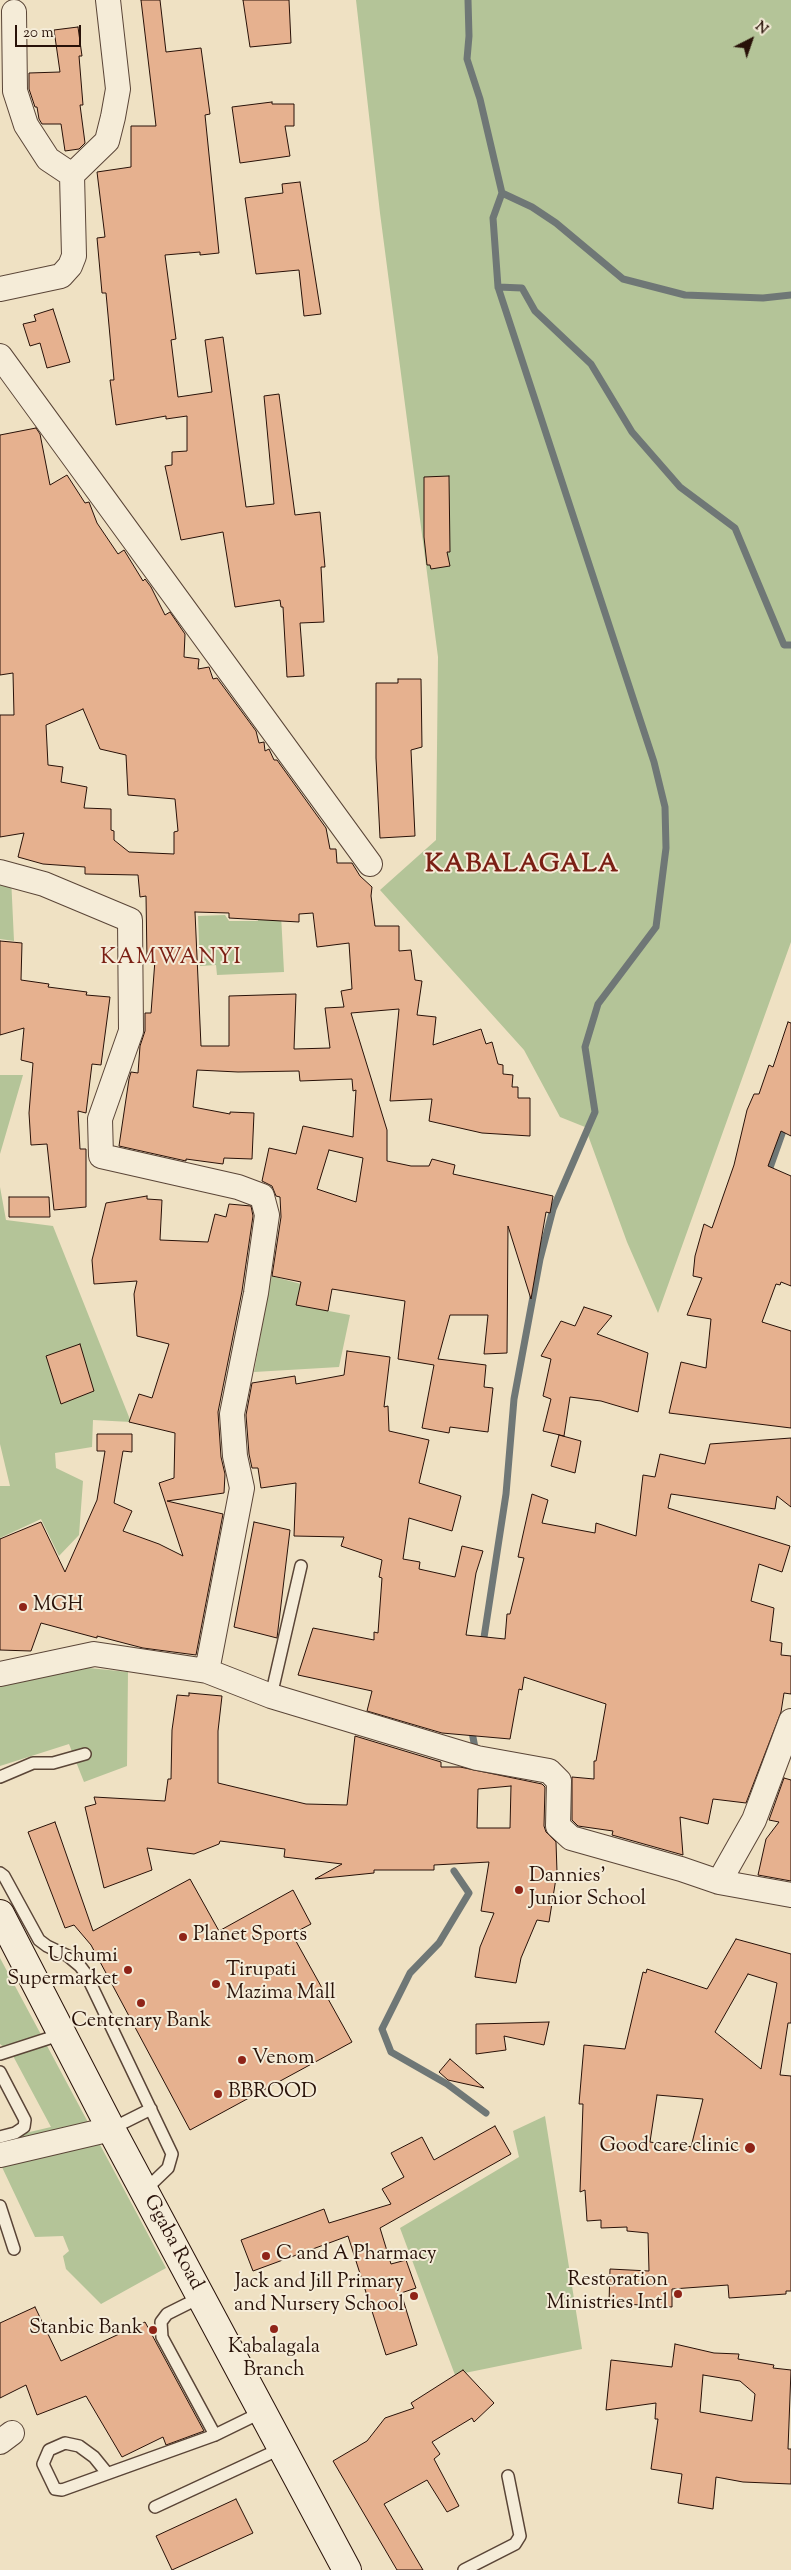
<!DOCTYPE html>
<html>
<head>
<meta charset="utf-8">
<style>
	body { margin:0 }
	#map { position:relative; width:791px; height:2570px; overflow:hidden; background:#efe1c3; font-family:"Sorts Mill Goudy",serif }
	canvas { display:block }
	.north { position:absolute; left:726px; top:15px; width:50px; height:50px; -webkit-text-stroke:4px #f5ecd8; paint-order:stroke; rotate:41deg; font-size:14px; font-weight:700; line-height:20px; text-align:center; color:#281108 }
	.north::after { content:''; display:block; margin:auto; width:18px; height:22px; background:#281108; clip-path:polygon(50% 0,100% 100%,50% 72%,0 100%) }
	.scale { position:absolute; left:15px; top:25px; width:66px; height:22px; box-sizing:border-box; border:2px solid #281108; border-top:0; padding-left:6px; font-size:15px; line-height:18px; white-space:nowrap; color:#281108; -webkit-text-stroke:4px #f5ecd8; paint-order:stroke }
</style>
</head>
<body>
<div id="map">
<canvas width="791" height="2570"></canvas>
<div class="north">N</div>
<div class="scale">20 m</div>
</div>
<script>
const ctx = document.querySelector('canvas').getContext('2d');
ctx.lineJoin = 'round';
function fillPath(path, color) { ctx.fillStyle = color; ctx.fill(path, 'evenodd'); }
const shape = rows => new Path2D(rows.map(r => 'M' + r).join(''));
function trace(path, color, width, dash) { ctx.strokeStyle = color; ctx.lineWidth = width; ctx.lineCap = dash ? 'butt' : 'round'; ctx.setLineDash(dash || []); ctx.stroke(path); }
function label(font, color, halo, rows, align = 'center') {
  ctx.font = font + ' "Sorts Mill Goudy",serif'; ctx.lineWidth = 4; ctx.setLineDash([]); ctx.textBaseline = 'middle'; ctx.strokeStyle = halo; ctx.fillStyle = color; for (const [text, x, y, turn = 0] of rows) {
    ctx.save(); ctx.translate(x, y); ctx.rotate((+turn || 0) * Math.PI / 180); ctx.textAlign = isNaN(turn) ? turn : align; if (halo) ctx.strokeText(text, 0, 0); ctx.fillText(text, 0, 0); ctx.restore();
  }
}
const green = shape([
	[356,0,791,0,791,942,658,1313,627,1242,585,1127,560,1117,524,1050,380,890,436,840,438,657,380,213],
	[0,876,11,877,14,941,0,939],
	[258,894,280,895,284,972,217,975,216,965,200,966,198,916,225,915,229,921,258,921],
	[0,1075,23,1075,0,1154],
	[0,1187,6,1220,53,1226,131,1422,93,1420,92,1447,55,1453,56,1468,83,1481,79,1535,59,1556,41,1519,0,1538,0,1486,10,1486,0,1444],
	[271,1276,301,1284,297,1305,350,1315,339,1367,254,1372],
	[70,1666,128,1672,127,1766,84,1782,69,1744,0,1766,0,1685],
	[0,1958,166,2268,101,2304,66,2269,63,2256,69,2251,63,2236,35,2237,1,2165,18,2159,17,2135,51,2127,12,2054,0,2044],
	[545,2116,582,2349,455,2375,400,2228,519,2157,513,2131]
]);
const stream = shape([
	[468,0,469,36,467,59,480,99,502,193,493,218,498,287,654,762,665,807,666,848,656,927,598,1004,585,1047,595,1112,553,1209,540,1259,514,1399,506,1494,483,1644],
	[502,193,532,207,556,223,623,279,685,295,763,298,791,295],
	[498,287,522,288,535,311,591,364,632,432,680,487,735,528,784,645,791,645],
	[767,1176,784,1128,791,1121],
	[471,1727,476,1753],
	[454,1871,469,1893,439,1943,410,1973,382,2029,391,2052,447,2084,486,2113]
]);
const building = shape([
	[141,0,160,0,166,52,201,48,210,114,205,115,219,253,200,255,200,252,165,255,176,339,171,340,178,397,212,392,205,340,223,337,246,507,274,504,264,396,279,394,295,515,320,512,325,567,321,567,324,622,300,623,304,676,287,677,283,607,281,607,280,600,235,607,223,532,181,540,165,466,172,465,172,452,187,451,187,416,166,419,166,416,116,425,110,380,114,380,106,293,102,293,97,238,105,237,97,172,131,167,131,126,156,126,141,0],
	[243,0,289,0,291,43,250,47,243,0],
	[78,27,82,56,79,56,83,105,80,105,85,143,79,149,65,151,61,124,42,124,39,119,37,107,35,107,29,89,29,73,60,72,54,30,78,27],
	[272,102,272,104,294,104,294,126,285,126,290,156,240,163,232,107,272,102],
	[300,182,321,314,304,316,299,270,256,274,245,198,283,193,282,184,300,182],
	[53,309,70,362,47,368,40,343,30,346,23,324,36,321,34,315,53,309],
	[36,428,40,434,50,485,67,475,85,503,89,502,97,523,118,554,124,550,143,581,145,579,151,587,165,615,170,612,185,634,184,657,199,659,198,669,209,667,213,679,217,678,256,731,259,743,264,742,265,751,269,749,274,760,277,760,326,828,330,849,336,849,337,863,352,863,360,876,372,887,371,896,375,926,399,926,399,951,411,950,415,980,422,981,417,1015,436,1017,433,1045,481,1029,486,1044,492,1042,498,1064,503,1065,503,1074,513,1075,512,1087,518,1087,518,1098,530,1098,530,1136,482,1133,429,1121,432,1099,390,1101,399,1009,351,1013,387,1130,387,1161,411,1166,429,1166,432,1159,455,1165,453,1174,553,1196,550,1213,546,1212,531,1299,508,1226,507,1353,484,1354,488,1315,450,1315,438,1359,486,1365,484,1387,493,1388,488,1432,450,1427,449,1433,422,1428,434,1365,398,1359,405,1301,332,1289,328,1311,296,1305,301,1282,272,1276,281,1217,280,1197,276,1196,272,1186,262,1181,269,1148,296,1154,303,1126,353,1137,356,1090,353,1091,352,1079,300,1081,299,1071,238,1072,197,1070,193,1107,230,1114,230,1112,254,1113,252,1159,224,1158,223,1164,186,1159,186,1161,119,1146,129,1079,131,1072,138,1073,140,1046,145,1031,145,1013,151,1013,155,960,147,960,146,896,140,897,138,875,85,874,85,867,43,864,18,857,24,833,0,837,0,715,14,715,13,673,0,675,0,435,36,428],
	[83,709,100,749,126,755,128,795,175,799,178,831,174,832,174,854,129,852,114,840,114,831,111,830,111,809,84,808,87,787,61,782,63,767,48,765,46,725,83,709],
	[195,912,229,913,229,918,299,922,299,914,313,913,317,947,349,943,352,989,341,991,344,1007,325,1008,330,1048,294,1049,296,994,229,996,229,1046,201,1046,195,912],
	[329,1150,363,1158,356,1202,317,1189,329,1150],
	[449,476,450,552,447,552,450,566,431,569,430,565,427,565,424,537,424,477,449,476],
	[398,679,421,679,422,747,411,750,415,836,380,838,376,758,376,683,398,683,398,679],
	[0,941,22,943,21,980,49,984,48,987,87,992,86,995,110,997,101,1065,92,1064,86,1113,78,1111,80,1149,86,1149,86,1207,54,1210,47,1144,31,1145,29,1113,33,1063,21,1060,24,1028,0,1035,0,941],
	[788,1022,791,1023,791,1136,781,1131,768,1166,791,1176,791,1286,781,1282,780,1285,776,1284,762,1322,791,1331,791,1428,669,1413,681,1362,706,1368,711,1319,687,1315,702,1278,693,1276,695,1256,704,1224,712,1228,734,1165,747,1110,754,1094,759,1094,769,1065,773,1067,788,1022],
	[147,1196,147,1199,162,1200,160,1240,208,1242,215,1214,226,1217,229,1204,251,1206,253,1216,242,1291,218,1412,221,1457,225,1474,224,1493,167,1501,223,1514,196,1655,143,1648,97,1636,97,1638,41,1623,31,1651,0,1650,0,1539,41,1522,65,1572,97,1500,105,1451,97,1451,97,1434,132,1434,132,1452,123,1451,114,1503,132,1511,123,1531,159,1544,183,1556,159,1483,174,1478,175,1433,129,1422,139,1394,152,1398,169,1344,137,1336,134,1294,137,1281,94,1284,92,1260,106,1203,147,1196],
	[9,1197,49,1197,50,1217,9,1217,9,1197],
	[584,1307,612,1316,597,1334,648,1353,638,1412,601,1401,570,1397,564,1436,543,1431,551,1399,543,1396,551,1359,541,1356,561,1321,575,1326,584,1307],
	[80,1344,94,1391,61,1404,46,1356,80,1344],
	[347,1351,390,1357,384,1407,388,1406,389,1431,429,1440,419,1483,461,1496,452,1531,409,1518,403,1559,420,1562,419,1569,455,1577,462,1546,483,1551,476,1573,466,1635,505,1639,507,1614,510,1614,524,1558,518,1557,532,1494,548,1500,542,1523,595,1533,596,1523,636,1536,643,1475,655,1477,660,1454,705,1464,710,1444,791,1438,791,1507,777,1496,775,1509,671,1494,668,1508,790,1546,782,1572,759,1564,751,1601,774,1608,770,1641,782,1643,781,1655,791,1656,791,1694,784,1693,781,1712,746,1803,713,1799,708,1824,680,1817,683,1855,612,1835,613,1831,578,1826,572,1820,572,1777,594,1779,594,1761,596,1761,606,1704,524,1677,522,1690,519,1689,510,1739,442,1733,367,1711,372,1691,298,1675,313,1628,374,1640,374,1632,378,1633,382,1578,379,1577,382,1560,341,1546,344,1537,294,1536,296,1483,261,1488,258,1468,252,1468,249,1454,246,1415,252,1383,295,1376,296,1384,344,1375,347,1351],
	[559,1435,581,1441,575,1473,551,1466,559,1435],
	[254,1522,290,1530,277,1638,234,1627,254,1522],
	[189,1693,222,1696,218,1731,218,1783,306,1804,347,1805,355,1736,441,1762,441,1767,460,1767,542,1784,545,1787,544,1826,546,1832,556,1842,557,1872,549,1922,537,1920,521,1958,516,1983,475,1977,480,1947,494,1913,481,1911,489,1862,434,1865,434,1870,374,1870,374,1873,315,1879,342,1864,284,1857,285,1849,220,1841,219,1844,194,1854,147,1848,152,1870,104,1888,85,1807,96,1804,94,1797,165,1801,168,1779,171,1779,172,1730,177,1695,189,1696,189,1693],
	[511,1786,510,1828,477,1828,478,1789,511,1786],
	[784,1778,791,1780,791,1881,758,1875,766,1839,779,1822,769,1820,784,1778],
	[55,1822,93,1931,190,1879,219,1931,293,1890,311,1924,292,1934,352,2042,190,2130,91,1945,74,1925,65,1928,28,1832,55,1822],
	[736,1939,791,1954,791,2023,788,2023,780,2075,791,2076,791,2291,786,2291,786,2294,729,2298,728,2285,672,2289,672,2307,609,2303,610,2269,649,2271,648,2233,627,2231,627,2227,601,2228,601,2220,587,2221,585,2190,580,2192,583,2104,579,2104,584,2045,625,2049,643,1972,646,1973,647,1969,707,1989,736,1939],
	[748,1974,777,1983,761,2069,715,2032,748,1974],
	[657,2095,703,2099,691,2147,688,2146,687,2148,650,2142,657,2095],
	[549,2022,544,2045,504,2036,506,2050,476,2054,476,2024,549,2022],
	[450,2059,484,2088,448,2080,439,2072,450,2059],
	[495,2126,511,2154,380,2228,391,2264,406,2260,416,2288,401,2293,417,2345,386,2355,348,2236,253,2271,241,2240,324,2209,329,2223,391,2204,382,2189,404,2177,391,2153,422,2137,434,2160,495,2126],
	[35,2307,61,2361,145,2322,204,2431,166,2445,163,2437,122,2457,86,2396,37,2415,26,2385,0,2398,0,2323,35,2307],
	[675,2344,714,2353,739,2354,738,2359,774,2365,773,2368,791,2370,788,2449,791,2449,791,2484,743,2482,716,2477,713,2509,678,2503,682,2474,651,2469,658,2419,655,2419,656,2403,606,2410,611,2360,672,2367,675,2344],
	[703,2375,740,2381,755,2394,752,2421,700,2412,703,2375],
	[463,2370,494,2403,474,2422,472,2418,432,2442,440,2454,434,2459,459,2506,447,2512,427,2480,384,2504,423,2570,397,2570,333,2461,367,2441,385,2418,414,2408,411,2403,463,2370],
	[236,2499,253,2533,172,2570,156,2536,236,2499]
]);
const service = shape([
	[271,1696,301,1566],
	[0,1777,33,1763,53,1763,85,1754],
	[0,1873,4,1876,39,1940,47,1946,68,1956,80,1966,86,1974,172,2154,168,2168,144,2191],
	[0,2054,62,2034],
	[0,2072,25,2120,24,2127,15,2133,0,2137],
	[111,2129,151,2109],
	[0,2206,14,2249],
	[201,2297,167,2314,161,2322,162,2337,215,2435],
	[107,2473,94,2457,79,2446,65,2443,49,2450,43,2464,55,2489,62,2490,215,2435,262,2412],
	[155,2507,282,2448],
	[464,2570,515,2544,520,2536,508,2476]
]);
const minor = shape([
	[14,12,15,91,26,125,48,159,72,175,107,141,113,117,118,89,108,0],
	[0,289,61,276,70,266,74,256,72,175],
	[0,356,370,864],
	[0,872,44,884,130,920,131,1031,100,1119,101,1156,238,1187,262,1196,267,1215,256,1293,232,1414,235,1456,242,1488,207,1671],
	[0,1674,94,1654,207,1671,271,1696,477,1758,549,1771,559,1781,558,1826,571,1838,681,1869,719,1882,754,1820,791,1721],
	[719,1882,791,1895],
	[0,2155,111,2129],
	[0,2442,12,2433]
]);
const secondary = shape([
	[0,1914,111,2129,347,2570]
]);
const markers = [
	[23,1607,5,"#8f2418"],
	[519,1890,5,"#8f2418"],
	[183,1937,5,"#8f2418"],
	[128,1970,5,"#8f2418"],
	[216,1984,5,"#8f2418"],
	[141,2003,5,"#8f2418"],
	[242,2060,5,"#8f2418"],
	[218,2094,5,"#8f2418"],
	[750,2148,6,"#8f2418"],
	[266,2256,5,"#8f2418"],
	[678,2294,5,"#8f2418"],
	[414,2296,5,"#8f2418"],
	[274,2329,5,"#8f2418"],
	[153,2330,5,"#8f2418"]
];
const poiNames = [
	["MGH",33,1607],
	["Dannies'",529,1878],
	["Junior School",529,1901],
	["Planet Sports",193,1937],
	["Uchumi",118,1958,"right"],
	["Supermarket",118,1981,"right"],
	["Tirupati",226,1972],
	["Mazima Mall",226,1995],
	["Centenary Bank",141,2023,"center"],
	["Venom",252,2060],
	["BBROOD",228,2094],
	["Good care clinic",739,2148,"right"],
	["C and A Pharmacy",276,2256],
	["Restoration",668,2282,"right"],
	["Ministries Intl",668,2305,"right"],
	["Jack and Jill Primary",404,2284,"right"],
	["and Nursery School",404,2307,"right"],
	["Stanbic Bank",143,2330,"right"],
	["Kabalagala",274,2349,"center"],
	["Branch",274,2372,"center"]
];
const streetNames = [
	["Ggaba Road",172,2243,62]
];
const quarterNames = [
	["KAMWANYI",171,959]
];
const districtNames = [
	["KABALAGALA",522,867]
];
fillPath(green, '#b4c498');
trace(stream, '#6f7776', 7);
fillPath(building, '#e6b18f');
trace(building, '#281108', 1);
trace(service, '#5a4537', 14);
trace(minor, '#5a4537', 26);
trace(secondary, '#281108', 30);
trace(service, '#f5ecd8', 11);
trace(minor, '#f5ecd8', 24);
trace(secondary, '#f5ecd8', 28);
for (const [x, y, r, color] of markers) { const dot = new Path2D(); dot.arc(x, y, r, 0, 2 * Math.PI); ctx.fillStyle = color; ctx.fill(dot); trace(dot, '#f5ecd8', 2); }
label('20px', '#281108', '#f5ecd8', poiNames, 'left');
label('20px', '#281108', '#f5ecd8', streetNames);
ctx.letterSpacing = '1px';
label('22px', '#7a1f14', '#f5ecd8', quarterNames);
ctx.letterSpacing = '0px';
ctx.letterSpacing = '1px';
label('bold 25px', '#7a1f14', '#f5ecd8', districtNames);
ctx.letterSpacing = '0px';
</script>
</body>
</html>
